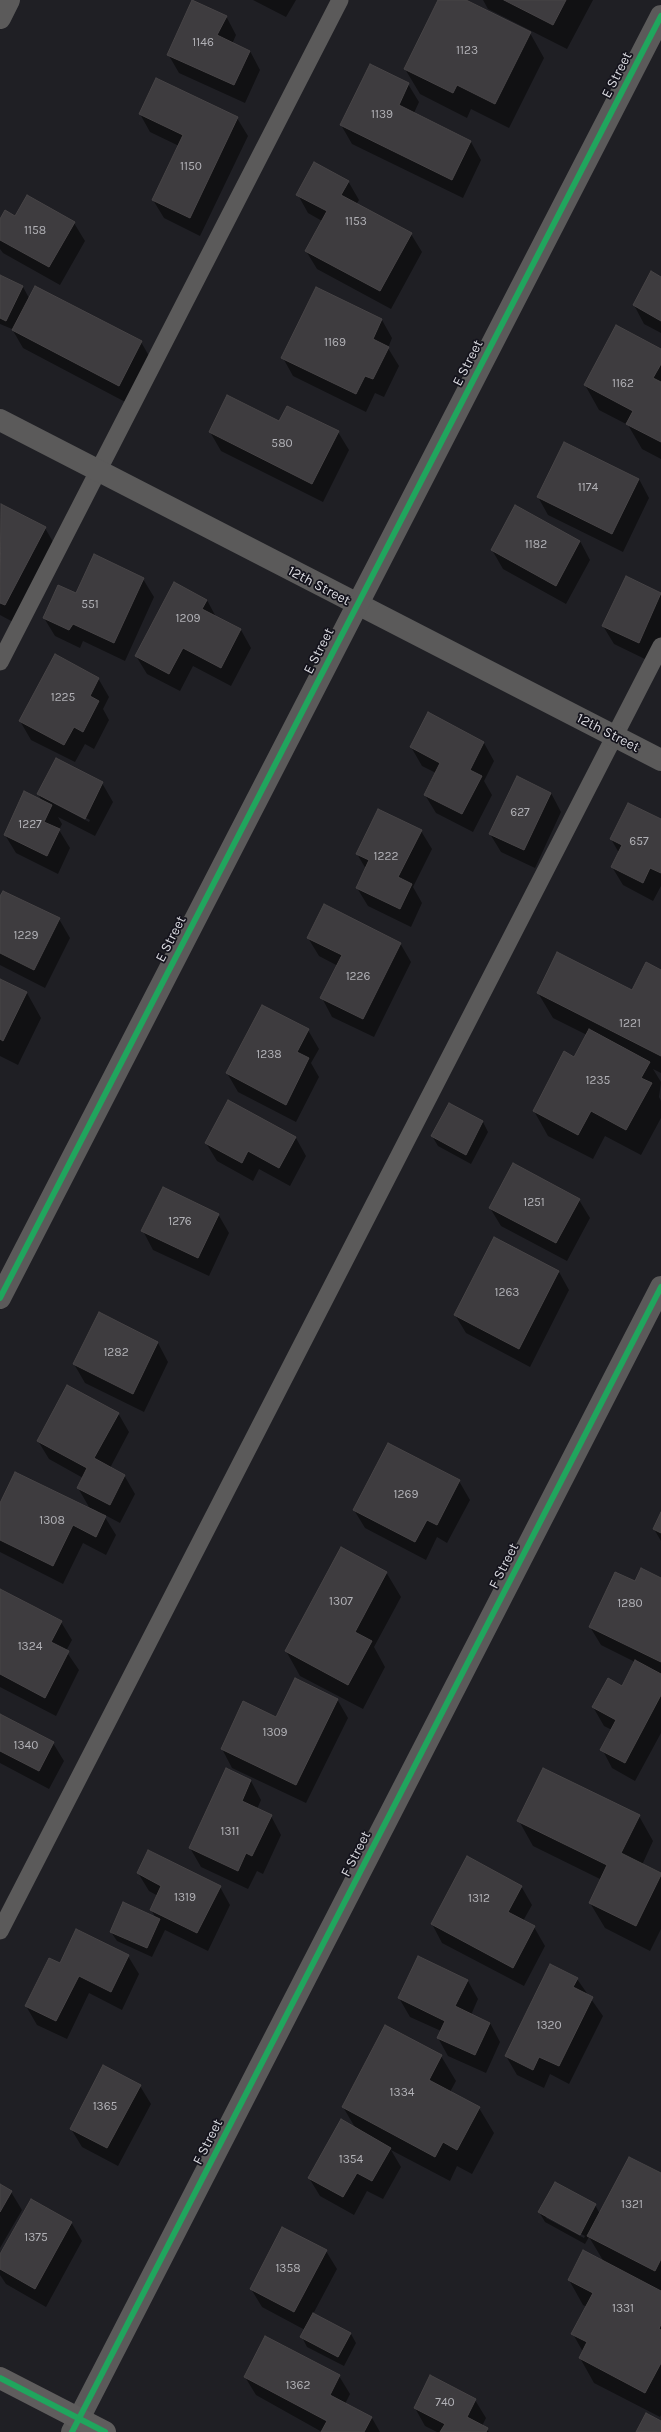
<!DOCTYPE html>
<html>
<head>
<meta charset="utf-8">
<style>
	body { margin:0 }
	canvas { display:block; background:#1f1f24 }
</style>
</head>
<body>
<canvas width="661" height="2432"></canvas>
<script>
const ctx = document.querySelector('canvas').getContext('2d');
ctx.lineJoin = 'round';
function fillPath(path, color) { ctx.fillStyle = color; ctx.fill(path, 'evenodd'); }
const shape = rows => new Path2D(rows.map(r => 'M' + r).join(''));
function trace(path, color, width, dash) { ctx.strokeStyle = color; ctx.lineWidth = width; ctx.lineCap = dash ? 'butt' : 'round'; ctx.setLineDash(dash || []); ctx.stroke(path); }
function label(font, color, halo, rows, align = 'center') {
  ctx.font = font + ' Karla,sans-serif'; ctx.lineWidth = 3.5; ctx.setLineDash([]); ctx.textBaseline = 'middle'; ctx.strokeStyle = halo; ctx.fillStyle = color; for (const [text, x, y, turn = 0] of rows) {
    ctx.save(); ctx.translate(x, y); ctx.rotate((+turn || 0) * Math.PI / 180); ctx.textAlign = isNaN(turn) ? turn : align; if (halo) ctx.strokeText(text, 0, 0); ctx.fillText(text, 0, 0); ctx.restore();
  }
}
const shadow = shape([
	[253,0,296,0,286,17],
	[439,0,463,0,530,33,544,58,509,128,471,109,467,118,420,94,405,69],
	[483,0,593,0,567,49,488,9],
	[226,16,236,35,232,44,250,51,260,70,245,103,179,73,168,54],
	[408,84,419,102,414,113,471,142,481,160,463,198,352,144,341,125],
	[140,114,237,118,248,136,200,236,164,218,153,200,179,146,150,132],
	[348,181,359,200,356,205,411,234,422,252,391,309,317,269,306,251,322,221,308,213,298,195],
	[16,217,74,223,85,241,60,285,3,253,0,249,0,221],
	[651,273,661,278,661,333,644,324,634,305],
	[0,276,23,287,29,298,35,287,141,342,152,361,129,404,23,348,12,329,0,324],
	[382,320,392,338,388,348,399,366,384,397,375,393,366,412,293,376,283,358],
	[661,350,661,459,642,449,628,425,599,410,585,385],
	[280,422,338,432,349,450,323,502,221,451,210,432],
	[639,479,649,498,623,552,548,515,538,497],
	[1,505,45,528,56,547,15,623,0,615],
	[580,541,590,560,566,604,503,569,492,550],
	[626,578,661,594,661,636,649,661,614,644,603,626],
	[143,579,154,597,125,661,83,641,80,648,55,636,44,618],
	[207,600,216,617,241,630,251,648,231,686,193,666,180,691,147,674,136,656],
	[98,678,109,697,103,709,109,720,94,749,85,744,75,762,31,740,20,721],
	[428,714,484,743,494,761,484,781,492,795,473,832,436,813,425,795,436,773,422,766,411,747],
	[102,783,113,802,95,836,58,817,62,824,59,830,70,848,58,874,16,853,5,835,42,801,38,794],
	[53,801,90,820,89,822,53,803],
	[551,793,561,812,535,868,501,852,490,834],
	[661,820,661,886,653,901,623,885,612,867,619,853,611,839],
	[421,831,432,849,413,887,422,903,411,927,368,906,357,888,366,869,357,854],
	[0,898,59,919,70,938,45,988,0,965],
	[308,938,400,943,411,962,374,1037,332,1017,322,998,338,966,319,956],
	[661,971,661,1073,653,1069,661,1082,659,1097,661,1101,661,1118,641,1155,605,1136,593,1159,548,1136,534,1111,575,1058,587,1035,553,1018,538,993,632,992],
	[0,980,27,993,41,1018,18,1065,0,1056],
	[308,1030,319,1049,311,1063,319,1077,296,1122,238,1092,227,1073],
	[229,1101,296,1138,306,1156,290,1186,259,1169,253,1181,217,1161,206,1143],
	[449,1104,483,1122,488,1132,471,1164,438,1146,432,1136],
	[579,1200,590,1218,567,1261,501,1226,490,1208],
	[218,1214,229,1233,209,1276,153,1250,143,1231],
	[559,1272,569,1290,530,1367,466,1333,455,1315],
	[99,1314,158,1343,168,1362,144,1412,85,1383,74,1364],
	[118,1413,129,1432,110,1468,124,1475,135,1494,120,1523,103,1514,116,1535,106,1555,83,1543,63,1584,0,1552,0,1505,96,1512,97,1511,89,1507,78,1488,83,1478,49,1459,38,1441],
	[459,1481,470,1500,447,1543,437,1537,426,1560,365,1528,354,1510],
	[661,1514,661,1541,654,1529],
	[386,1572,401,1597,374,1647,385,1667,363,1709,300,1676,286,1651],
	[661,1579,661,1733,635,1781,612,1768,602,1749,612,1730,604,1726,593,1707,622,1687,635,1662,601,1645,590,1627,635,1583],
	[0,1590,61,1622,72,1640,66,1651,79,1670,56,1716,0,1687],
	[337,1699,348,1718,306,1803,232,1768,222,1749,276,1718],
	[0,1715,53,1743,64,1761,49,1789,0,1763],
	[226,1770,251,1781,261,1800,257,1809,271,1816,281,1835,263,1874,257,1871,248,1889,201,1867,190,1848],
	[639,1816,653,1841,642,1865,661,1874,661,1929,650,1951,605,1928,590,1903,602,1880,533,1846,519,1821],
	[138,1873,220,1887,230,1905,208,1951,165,1930,152,1957,117,1941,111,1932,156,1918,151,1910,158,1896,149,1891],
	[521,1886,532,1905,523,1921,534,1927,545,1946,524,1986,442,1943,432,1924],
	[128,1956,139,1974,122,2010,89,1993,67,2039,37,2025,26,2006,60,1965],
	[577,1979,603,2016,569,2084,550,2074,544,2088,517,2075,506,2056],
	[468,1981,478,1999,471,2015,490,2023,500,2042,486,2073,448,2056,438,2038,441,2031,410,2017,399,1998],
	[441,2056,456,2081,450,2092,479,2108,494,2133,472,2174,457,2166,450,2181,391,2150,401,2167,383,2199,367,2191,354,2215,320,2196,309,2178,356,2129,343,2107],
	[140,2086,151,2104,118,2166,82,2147,71,2129],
	[661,2175,661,2415,660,2417,594,2383,580,2358,583,2352,573,2334,587,2307,583,2305,569,2280,604,2262,589,2237,585,2244,545,2222,539,2212,595,2205,600,2214],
	[546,2216,585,2236,584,2238,546,2218],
	[0,2185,11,2192,22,2210,0,2248],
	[71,2222,82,2241,46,2307,6,2284,0,2275,0,2257],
	[326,2251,337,2269,313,2314,351,2334,356,2343,344,2366,307,2347,302,2337,305,2330,262,2307,251,2289],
	[339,2376,350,2394,345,2404,372,2418,380,2432,322,2432,256,2395,245,2377],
	[475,2400,486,2418,482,2426,489,2432,437,2432,425,2426,415,2408]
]);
const building = shape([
	[192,0,227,16,217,35,250,51,234,85,167,55,192,0],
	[438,0,466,0,531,32,495,104,457,85,453,93,404,69,438,0],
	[504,0,566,0,553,25,504,0],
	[370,64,409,83,399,105,471,141,452,180,340,125,370,64],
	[156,78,238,117,190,218,152,200,183,135,139,114,156,78],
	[314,162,349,181,341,195,412,233,380,291,305,251,327,211,296,195,314,162],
	[27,195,75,222,49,267,0,240,0,219,5,210,15,216,27,195],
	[651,271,661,277,661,321,633,305,651,271],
	[0,275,23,286,6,321,0,318,0,275],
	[35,286,142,341,119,386,12,330,35,286],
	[316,287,382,319,373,339,389,347,373,379,365,376,356,394,281,358,316,287],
	[616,325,661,349,661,364,653,378,661,382,661,442,626,424,633,411,584,385,616,325],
	[227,395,279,421,287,406,339,431,312,484,209,432,227,395],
	[564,442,639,479,612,534,537,497,564,442],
	[1,504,46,527,5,605,0,603,1,504],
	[515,505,580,541,556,586,491,550,515,505],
	[94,554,144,578,114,643,73,624,69,630,43,618,58,585,76,593,94,554],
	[626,576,661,593,639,643,602,626,626,576],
	[174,582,207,600,202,609,241,629,221,668,183,648,169,674,135,656,174,582],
	[55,654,99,678,90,696,99,701,83,732,74,727,64,745,19,721,55,654],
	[428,712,484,742,470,770,482,776,462,814,424,795,440,763,410,747,428,712],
	[56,758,103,782,85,819,37,794,56,758],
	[517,776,551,793,524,850,489,834,517,776],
	[24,791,52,805,44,822,60,829,47,856,4,835,24,791],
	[628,803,661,819,661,873,650,868,643,883,611,867,622,845,610,839,628,803],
	[378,809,422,830,398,877,412,884,400,909,356,888,369,860,356,854,378,809],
	[3,891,60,918,34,970,0,953,0,896,3,891],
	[324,904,401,943,363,1019,320,998,342,955,307,938,324,904],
	[557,952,632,990,646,962,661,970,661,1056,537,993,557,952],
	[0,979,27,992,3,1041,0,1039,0,979],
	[262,1005,309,1029,297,1052,309,1058,286,1105,226,1073,262,1005],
	[589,1029,650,1062,641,1078,652,1083,626,1130,591,1111,578,1135,533,1111,564,1051,574,1057,589,1029],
	[228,1100,296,1137,279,1168,248,1151,242,1163,205,1143,228,1100],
	[449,1103,483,1121,466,1155,431,1136,449,1103],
	[513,1163,580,1199,556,1243,489,1208,513,1163],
	[163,1187,219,1214,198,1258,141,1231,163,1187],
	[494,1237,559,1271,519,1349,454,1315,494,1237],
	[99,1312,158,1342,133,1394,73,1364,99,1312],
	[67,1385,119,1413,94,1458,125,1475,110,1505,77,1488,87,1468,37,1441,67,1385],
	[388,1443,460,1480,437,1525,427,1520,415,1542,353,1510,388,1443],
	[15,1472,106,1516,96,1537,73,1525,53,1566,0,1540,0,1503,15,1472],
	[661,1512,661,1533,653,1529,661,1512],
	[341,1547,387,1572,355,1632,372,1641,348,1685,285,1651,341,1547],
	[641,1568,661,1578,661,1662,589,1627,615,1572,635,1581,641,1568],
	[0,1589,62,1621,51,1642,69,1651,45,1698,0,1674,0,1589],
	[635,1660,661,1674,661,1695,625,1763,600,1750,616,1720,592,1707,608,1678,622,1686,635,1660],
	[295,1678,338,1699,296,1785,221,1749,243,1701,276,1717,295,1678],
	[0,1714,54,1742,39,1771,0,1751,0,1714],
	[226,1768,251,1780,242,1801,272,1815,252,1856,246,1853,238,1871,189,1848,226,1768],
	[543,1768,640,1815,621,1853,661,1873,661,1875,636,1926,589,1903,607,1865,517,1821,543,1768],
	[148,1850,221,1886,197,1933,150,1910,161,1886,137,1873,148,1850],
	[467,1856,522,1886,508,1912,535,1926,513,1968,431,1924,467,1856],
	[123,1902,160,1919,147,1948,110,1932,123,1902],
	[76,1929,129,1955,111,1992,79,1976,56,2021,25,2006,49,1958,60,1963,76,1929],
	[418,1956,468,1980,455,2006,490,2023,475,2055,437,2038,445,2021,398,1998,418,1956],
	[550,1964,578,1978,573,1987,593,1997,559,2066,539,2057,533,2070,505,2056,550,1964],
	[385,2025,442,2055,429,2080,480,2107,457,2150,443,2142,435,2157,342,2107,385,2025],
	[103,2065,141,2085,107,2148,70,2129,103,2065],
	[341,2119,391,2148,372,2181,357,2173,343,2197,308,2178,341,2119],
	[629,2157,661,2173,661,2259,655,2271,587,2236,629,2157],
	[555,2182,596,2204,580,2235,538,2212,555,2182],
	[0,2184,12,2191,0,2212,0,2184],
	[31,2199,72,2222,35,2289,0,2269,0,2254,31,2199],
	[282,2227,327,2250,294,2312,250,2289,282,2227],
	[583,2250,661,2291,661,2324,659,2329,661,2330,661,2363,645,2393,579,2358,587,2342,571,2334,593,2293,568,2280,583,2250],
	[313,2313,351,2333,338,2357,300,2337,313,2313],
	[265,2336,340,2375,330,2395,372,2417,364,2432,321,2432,327,2421,244,2377,265,2336],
	[430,2375,476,2399,467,2417,488,2428,486,2432,440,2432,445,2424,414,2408,430,2375],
	[646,2413,661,2421,661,2432,636,2432,646,2413]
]);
const service = shape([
	[0,662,340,0],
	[0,1931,661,646]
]);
const minor = shape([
	[0,18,9,0],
	[0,420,661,760],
	[72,2432,661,1287]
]);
const tertiary = shape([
	[0,1298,661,16]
]);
const secondary = shape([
	[0,2378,105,2432]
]);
const cycleway = shape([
	[0,1298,661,16],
	[0,2378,105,2432],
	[72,2432,661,1287]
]);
const numberNames = [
	["1146",203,43],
	["1123",467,51],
	["1139",382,115],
	["1150",191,167],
	["1153",356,222],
	["1158",35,231],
	["1169",335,343],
	["1162",623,384],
	["580",282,444],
	["1174",588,488],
	["1182",536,545],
	["551",90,605],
	["1209",188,619],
	["1225",63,698],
	["627",520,813],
	["1227",30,825],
	["657",639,842],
	["1222",386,857],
	["1229",26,936],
	["1226",358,977],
	["1221",630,1024],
	["1238",269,1055],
	["1235",598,1081],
	["1251",534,1203],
	["1276",180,1222],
	["1263",507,1293],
	["1282",116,1353],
	["1269",406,1495],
	["1308",52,1521],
	["1307",341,1602],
	["1280",630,1604],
	["1324",30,1647],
	["1309",275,1733],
	["1340",26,1746],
	["1311",230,1832],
	["1319",185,1898],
	["1312",479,1899],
	["1320",549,2026],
	["1334",402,2093],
	["1365",105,2107],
	["1354",351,2160],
	["1321",632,2205],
	["1375",36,2238],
	["1358",288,2269],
	["1331",623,2309],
	["1362",298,2386],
	["740",445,2403]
];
const streetNames = [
	["E Street",617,75,-63],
	["E Street",468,363,-63],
	["12th Street",319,586,28],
	["E Street",319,651,-63],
	["12th Street",608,733,27],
	["E Street",171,939,-63],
	["F Street",504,1566,-63],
	["F Street",356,1854,-63],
	["F Street",208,2142,-63]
];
fillPath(shadow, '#0007');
fillPath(building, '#3e3c3f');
trace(building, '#474446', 1);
trace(service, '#5b5a5a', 17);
trace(minor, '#5b5a5a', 22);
trace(tertiary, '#5b5a5a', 22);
trace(secondary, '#5f5d5d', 22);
trace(cycleway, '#20a55d', 6);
label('12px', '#b2b2b7', null, numberNames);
label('14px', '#d9d9df', '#14131c', streetNames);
</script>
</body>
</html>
